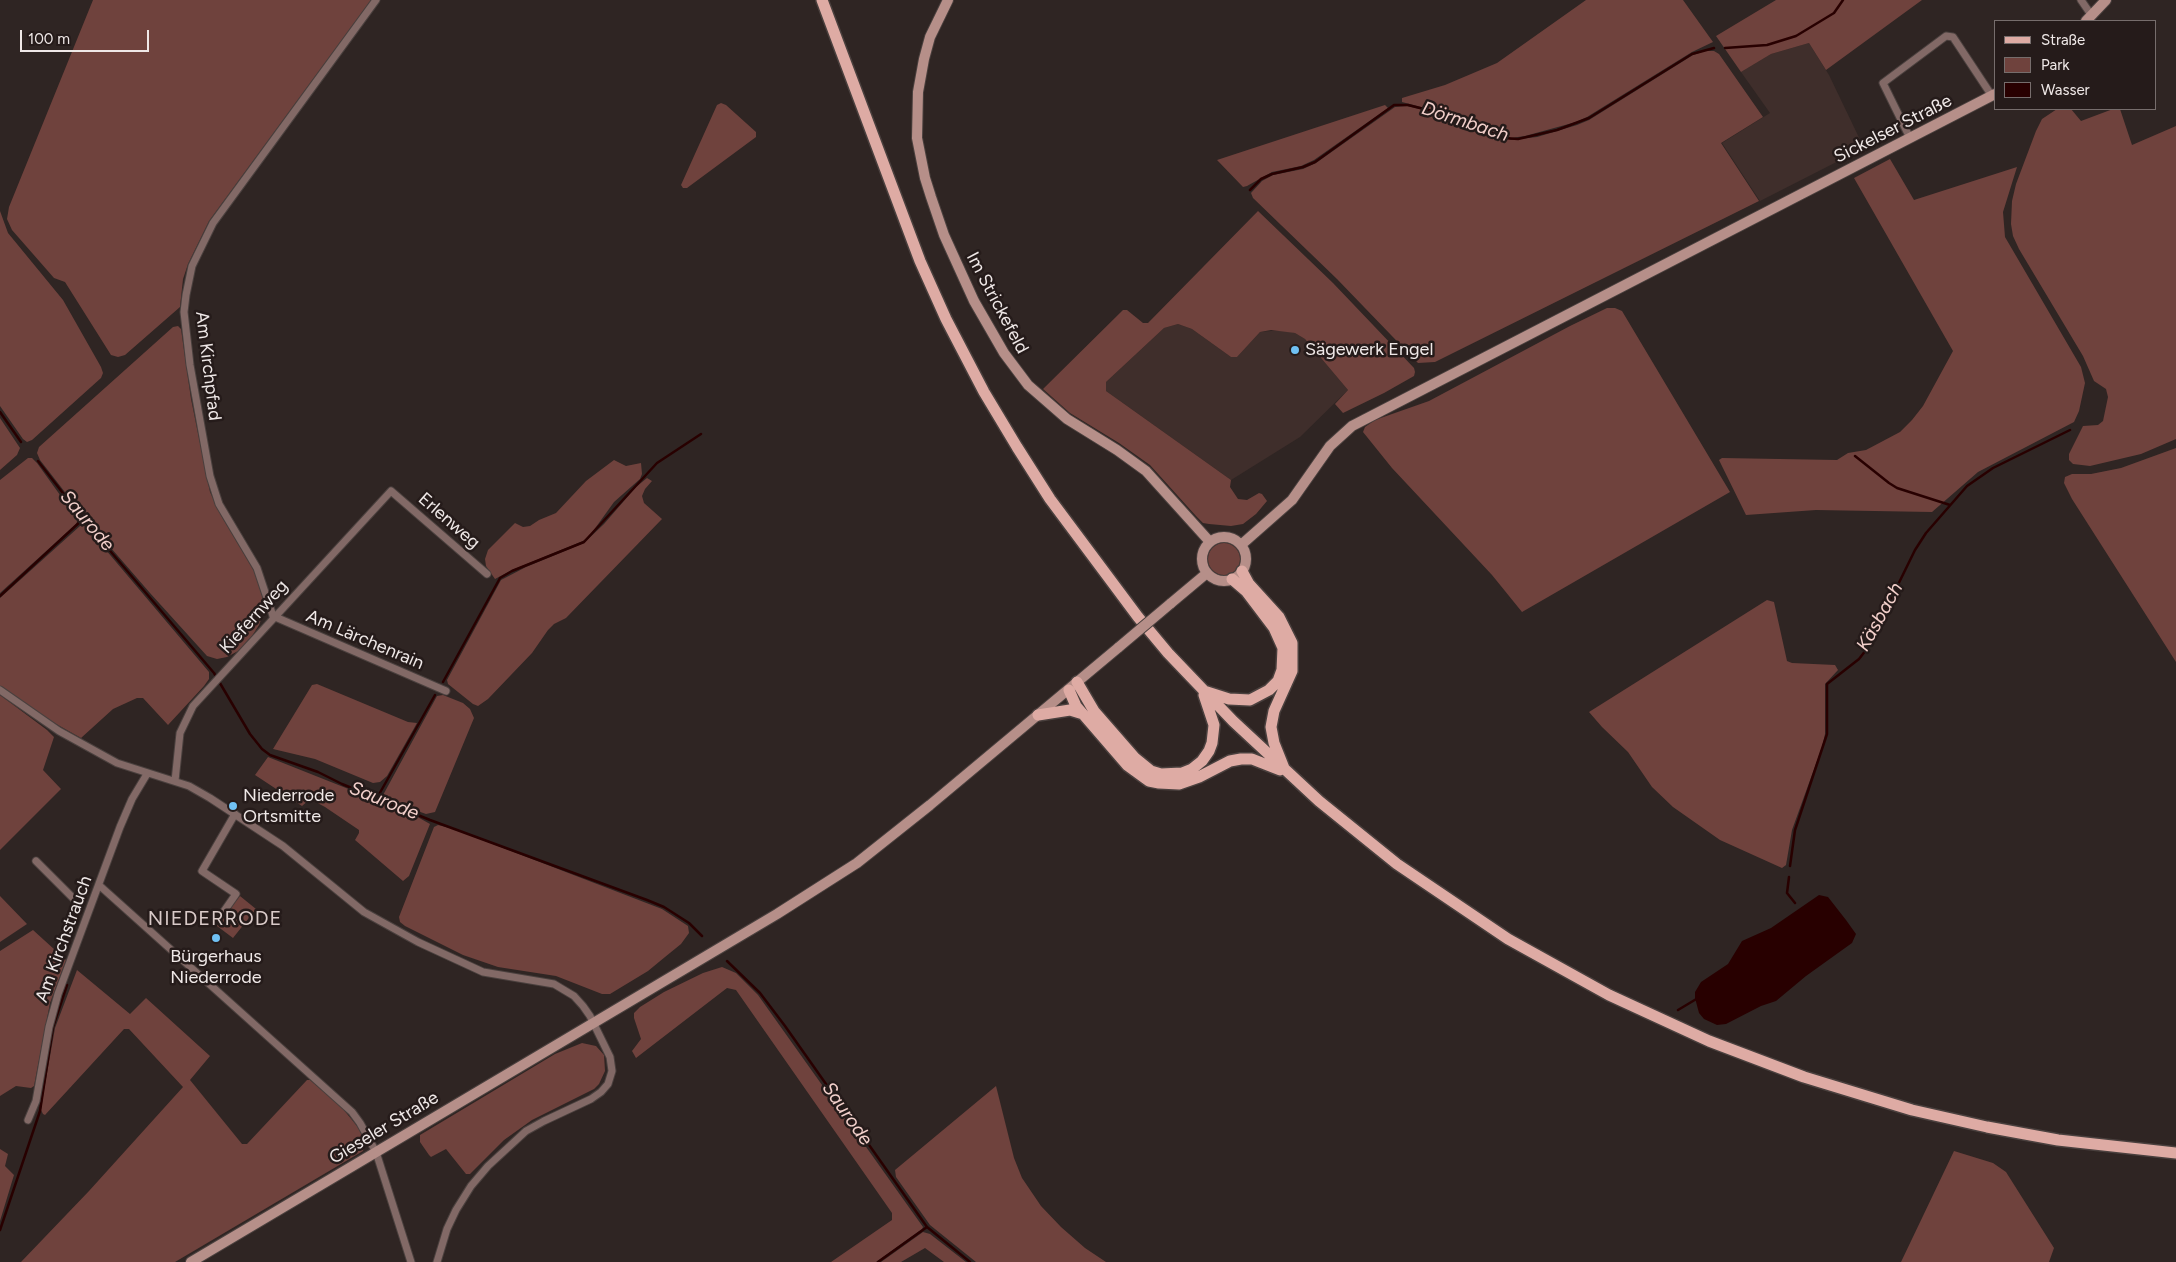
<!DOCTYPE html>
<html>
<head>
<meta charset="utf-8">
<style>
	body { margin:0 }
	#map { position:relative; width:2176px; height:1262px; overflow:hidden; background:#2f2523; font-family:Figtree,sans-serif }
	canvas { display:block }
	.legend { position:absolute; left:1994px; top:20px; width:162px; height:90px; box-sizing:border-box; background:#251b1a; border:1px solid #766d6c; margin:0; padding:6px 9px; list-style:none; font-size:15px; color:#efe8e7 }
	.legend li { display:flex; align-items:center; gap:10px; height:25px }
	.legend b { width:25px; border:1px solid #766d6c }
	.scale { position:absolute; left:20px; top:30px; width:129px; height:22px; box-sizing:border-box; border:2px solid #efe8e7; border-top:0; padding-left:6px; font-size:15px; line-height:18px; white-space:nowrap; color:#efe8e7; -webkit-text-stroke:4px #251b1a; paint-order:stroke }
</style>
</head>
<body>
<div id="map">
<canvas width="2176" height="1262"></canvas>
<ul class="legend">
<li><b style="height:6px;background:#deaba4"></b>Straße</li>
<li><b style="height:14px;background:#6f423d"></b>Park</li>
<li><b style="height:14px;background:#280000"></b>Wasser</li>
</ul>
<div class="scale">100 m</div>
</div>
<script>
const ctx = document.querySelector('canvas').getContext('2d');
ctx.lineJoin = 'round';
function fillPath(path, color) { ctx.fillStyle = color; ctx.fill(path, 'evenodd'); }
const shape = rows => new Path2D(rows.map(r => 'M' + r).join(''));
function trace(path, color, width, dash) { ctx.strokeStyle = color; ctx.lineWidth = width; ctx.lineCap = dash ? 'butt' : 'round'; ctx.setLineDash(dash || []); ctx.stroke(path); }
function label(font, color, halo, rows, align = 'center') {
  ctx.font = font + ' Figtree,sans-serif'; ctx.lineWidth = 5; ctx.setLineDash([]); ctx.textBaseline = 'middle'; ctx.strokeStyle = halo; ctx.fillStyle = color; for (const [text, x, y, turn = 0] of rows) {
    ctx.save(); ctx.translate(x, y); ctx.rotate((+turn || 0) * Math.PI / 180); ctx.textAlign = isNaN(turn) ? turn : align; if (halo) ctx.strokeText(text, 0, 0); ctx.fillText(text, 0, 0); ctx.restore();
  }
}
const built = shape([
	[1809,43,1829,75,1864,148,1760,201,1722,143,1770,113,1741,72,1771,54],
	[1178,324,1192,329,1231,357,1237,357,1260,332,1282,330,1295,333,1305,339,1348,390,1300,437,1231,480,1106,391,1106,382,1164,328]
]);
const green = shape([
	[93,0,371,0,209,221,188,264,183,279,180,307,125,355,118,357,111,355,65,282,54,278,12,230,7,219,9,207],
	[1586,0,1683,0,1713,42,1692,52,1587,117,1576,122,1525,136,1511,138,1504,136,1459,117,1402,102,1402,98,1445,85,1497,63],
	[1776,0,1922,0,1826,70,1809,43,1771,54,1741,72,1716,36],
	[1705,51,1714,51,1719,54,1763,117,1721,143,1759,201,1435,362,1418,363,1337,279,1253,198,1251,193,1262,181,1273,175,1303,169,1316,163,1395,107,1407,106,1440,114,1511,140,1537,137,1577,125,1589,120,1693,55],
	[721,103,726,105,756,132,756,137,687,188,683,188,681,185,717,105],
	[1385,105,1388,108,1314,160,1301,166,1272,172,1247,186,1243,187,1217,160],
	[2057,109,2071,109,2081,121,2113,109,2120,109,2132,145,2176,126,2176,439,2141,454,2090,466,2073,464,2069,460,2069,454,2083,426,2098,425,2103,421,2108,397,2106,389,2094,381,2083,356,2019,249,2013,236,2011,224,2012,201,2016,184,2036,131,2042,119],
	[1890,159,1914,200,2017,167,2003,212,2005,237,2081,367,2085,383,2079,411,2074,422,1978,472,1932,512,1816,510,1746,515,1719,460,1722,458,1837,460,1848,453,1866,450,1900,432,1912,420,1923,406,1953,351,1854,178],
	[0,211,8,233,63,300,101,367,103,373,101,378,32,440,27,442,23,439,0,406],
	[1258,211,1333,283,1414,368,1415,372,1414,376,1384,393,1343,413,1335,404,1348,390,1305,339,1295,333,1271,330,1260,332,1237,357,1231,357,1192,329,1178,324,1164,328,1106,382,1106,391,1231,480,1230,487,1238,499,1247,500,1259,493,1262,494,1267,501,1256,514,1243,524,1231,526,1209,524,1203,523,1196,516,1150,465,1119,443,1070,413,1043,389,1123,310,1127,310,1143,323,1148,323],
	[1607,308,1615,308,1622,311,1730,492,1522,612,1492,575,1392,468,1363,432,1365,427,1375,420,1429,401,1570,326],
	[178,326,181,329,191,399,210,492,222,517,254,571,264,601,264,612,259,625,252,636,238,651,227,657,217,659,207,656,150,593,85,518,40,460,37,453,39,447,173,327],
	[0,418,20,448,17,455,0,470],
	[2176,448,2176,662,2072,499,2064,483,2065,477,2072,474,2091,474,2121,468],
	[28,458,32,458,37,463,78,520,76,524,0,593,0,480],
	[614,460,626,466,641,463,642,474,640,479,614,502,591,534,583,541,512,570,495,579,486,566,485,559,488,550,515,523,523,527,530,526,539,520,556,513,586,481],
	[647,478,652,481,645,489,642,496,644,503,662,519,566,618,554,624,548,630,532,653,488,699,478,706,473,704,448,684,447,680,501,580,526,567,584,543,604,524,636,487],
	[80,526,84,526,89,530,209,672,209,679,204,686,168,725,143,698,137,698,113,709,81,738,42,716,0,686,0,598],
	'1208 559a16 16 0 1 1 32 0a16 16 0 1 1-32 0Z',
	[1767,600,1774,602,1787,661,1792,663,1835,665,1838,670,1825,684,1825,734,1822,747,1792,830,1786,865,1782,868,1720,840,1673,807,1652,787,1628,752,1602,727,1589,712],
	[317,684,408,722,417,723,387,776,380,782,373,783,315,759,273,749,312,685],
	[0,695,47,730,54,737,43,770,61,789,0,850],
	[443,695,463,703,470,709,474,718,435,812,426,814,384,799,382,797,437,696],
	[268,757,414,815,430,824,409,876,403,881,355,840,359,833,359,830,325,807,310,799,302,806,255,775],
	[438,825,454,829,662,909,688,926,689,933,681,944,665,957,648,971,610,994,602,994,556,976,498,967,463,955,405,926,400,922,399,917,434,827],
	[0,896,27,924,0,942],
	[240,896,256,909,233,938,217,926],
	[33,930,66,960,50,1003,34,1086,31,1088,16,1086,0,1096,0,951],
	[722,967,736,973,758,995,923,1227,922,1229,876,1262,831,1262,892,1220,892,1213,736,990,727,988,636,1058,632,1051,641,1039,634,1018,634,1013,640,1007,664,992,703,973],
	[77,970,130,1014,146,998,210,1056,190,1080,242,1144,247,1144,307,1080,310,1080,339,1104,361,1131,366,1139,363,1151,175,1262,21,1262,89,1191,183,1087,129,1029,124,1029,45,1115,43,1114,41,1110,44,1090,55,1028],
	[582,1043,596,1046,604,1055,605,1071,599,1084,594,1089,532,1120,504,1140,470,1174,466,1174,446,1149,431,1157,429,1155,420,1142,420,1135,555,1054],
	[996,1086,1014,1158,1022,1178,1041,1206,1061,1227,1085,1248,1106,1262,976,1262,930,1225,896,1177,895,1170],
	[0,1149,8,1154,5,1166,14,1175,0,1221],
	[1954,1151,1993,1163,2006,1172,2054,1248,2049,1262,1901,1262],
	[923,1232,930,1234,966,1262,944,1262,925,1248,901,1262,881,1262]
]);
const water = shape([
	[1819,895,1828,897,1846,920,1856,934,1852,943,1806,976,1776,1001,1761,1006,1726,1024,1717,1025,1704,1019,1699,1013,1695,998,1695,992,1701,982,1728,964,1742,941,1771,928]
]);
const stream = shape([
	[1725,48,1767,45,1796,36,1834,13,1843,0],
	[1250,190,1261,179,1272,174,1303,167,1315,162,1394,105,1408,105,1440,113,1504,138,1518,139,1557,130,1589,118,1692,54,1714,48],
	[0,412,21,442],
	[1855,456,1889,483,1897,488,1950,505],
	[38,461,83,519,214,673,250,734,262,749,270,755,318,772,342,784,430,820,647,900,664,907,689,923,702,936],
	[0,596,83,519],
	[443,682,500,578,512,571,584,542,657,463,701,434],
	[377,798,435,695],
	[1790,866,1795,830,1827,734,1827,684,1859,659,1866,650,1915,550,1926,533,1967,486,1993,468,2070,430],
	[1789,877,1787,893,1795,903],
	[727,961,760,993,785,1026,927,1227,970,1262],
	[1678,1010,1698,998],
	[0,1230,40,1111,53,1027,67,985],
	[878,1262,927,1227]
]);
const street = shape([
	[2081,0,2092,16],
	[1910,138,1883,83,1946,36,1953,37,1992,96],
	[273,616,257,568,219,504,210,476,190,365,184,312,186,295,192,266,213,223,376,0],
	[273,616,446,691],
	[0,690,59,731,117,763,189,786,210,798,283,846,364,912,418,942,483,972,554,984,574,996,583,1006,590,1016,610,1057,612,1071,608,1084,601,1092,591,1099,544,1121,526,1131,488,1166,471,1186,456,1210,447,1229,437,1262],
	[175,781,180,733,193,706,391,491,487,574],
	[36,861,75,900],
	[100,886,352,1112,360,1123,376,1152,411,1262],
	[222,914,236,894,202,871,235,814],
	[28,1120,36,1101,49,1027,58,994,120,827,132,799,147,774]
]);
const secondary = shape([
	[948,0,930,37,924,59,918,92,917,138,925,178,931,197,944,235,974,301,1004,353,1028,385,1067,419,1117,450,1146,471,1210,542],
	[2086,21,2106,0],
	'1202 559a22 22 0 1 1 44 0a22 22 0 1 1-44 0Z',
	[1241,545,1292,500,1330,446,1352,426,1995,94],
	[1170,604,1207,573],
	[191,1262,777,914,857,863,930,805,1119,647]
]);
const primary = shape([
	[822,0,920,261,946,319,984,392,1017,447,1050,499,1138,617,1168,653,1233,721,1319,801,1397,864,1508,939,1609,995,1709,1041,1804,1077,1912,1110,1987,1127,2058,1140,2176,1153],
	[1242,571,1249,584,1279,617,1292,643,1292,671,1274,711,1271,727,1274,743,1284,768],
	[1077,682,1094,711,1135,758,1151,771,1161,774,1182,773,1192,769,1202,761,1209,751,1212,743,1214,725,1204,695],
	[1069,690,1076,706,1127,765,1149,781,1159,783,1179,784,1199,777,1230,761,1241,759,1252,759,1280,770],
	[1204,691,1229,699,1250,700,1269,690,1278,681,1282,670,1283,648,1274,628,1246,591,1232,579],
	[1038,715,1070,710,1083,714]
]);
const secondaryBridge = shape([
	[1119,647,1170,604]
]);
const markers = [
	[1295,350,5,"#70c1f4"],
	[233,806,5,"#70c1f4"],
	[216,938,5,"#70c1f4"]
];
const streetNames = [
	["Sickelser Straße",1893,129,-27],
	["Im Strickefeld",997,303,62],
	["Am Kirchpfad",208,366,83],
	["Erlenweg",449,521,41],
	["Kiefernweg",254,617,-48],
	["Am Lärchenrain",365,640,23],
	["Am Kirchstrauch",64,939,-70],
	["Gieseler Straße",384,1128,-31]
];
const poiNames = [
	["Sägewerk Engel",1305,350],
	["Niederrode",243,796],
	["Ortsmitte",243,817],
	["Bürgerhaus",216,957,"center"],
	["Niederrode",216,978,"center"]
];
const waterNames = [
	["Dörmbach",1465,122,18],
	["Saurode",87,521,50],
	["Käsbach",1880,617,-61],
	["Saurode",384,801,22],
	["Saurode",847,1114,55]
];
const quarterNames = [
	["NIEDERRODE",215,919]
];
fillPath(built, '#3f2e2b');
fillPath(green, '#6f423d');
fillPath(water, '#280000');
trace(stream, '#280000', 2.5);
trace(street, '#4a403e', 9);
trace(secondary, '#4a403e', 12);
trace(primary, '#4a403e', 14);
trace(street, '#826966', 7);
trace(secondary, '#b68f89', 10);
trace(primary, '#deaba4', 11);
trace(secondaryBridge, '#4a403e', 12, []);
trace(secondaryBridge, '#b68f89', 10);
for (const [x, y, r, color] of markers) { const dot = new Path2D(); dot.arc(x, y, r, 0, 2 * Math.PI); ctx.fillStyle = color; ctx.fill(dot); trace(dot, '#251b1a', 2); }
label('18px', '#efe8e7', '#251b1a', streetNames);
label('18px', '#efe8e7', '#251b1a', poiNames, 'left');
label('italic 19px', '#f3d0cb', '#251b1a', waterNames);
ctx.letterSpacing = '1px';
label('20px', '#d9cac8', '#251b1a', quarterNames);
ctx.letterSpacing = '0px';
</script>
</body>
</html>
